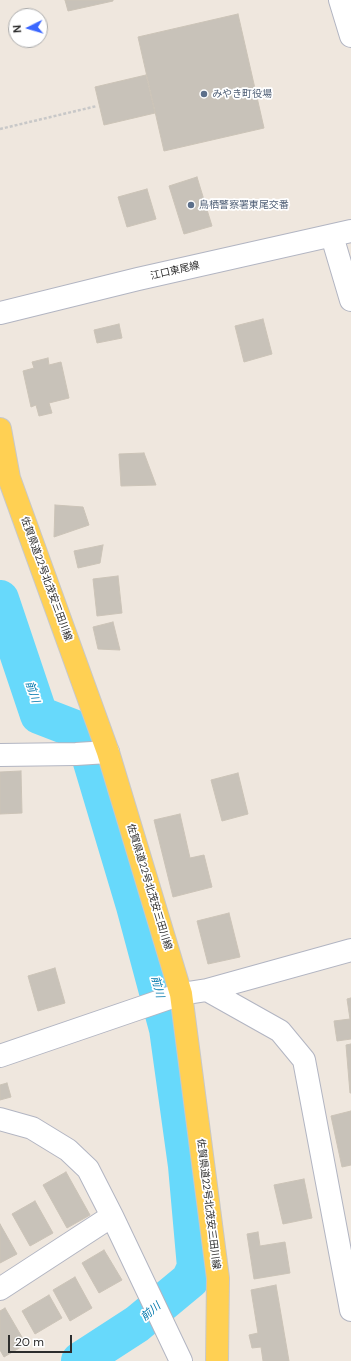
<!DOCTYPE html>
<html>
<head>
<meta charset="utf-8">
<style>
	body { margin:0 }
	#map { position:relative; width:351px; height:1361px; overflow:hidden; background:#efe7de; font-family:"DM Sans",sans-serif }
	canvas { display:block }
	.north { position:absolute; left:8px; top:8px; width:40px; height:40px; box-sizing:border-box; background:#fff; border:1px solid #ababab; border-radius:50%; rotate:265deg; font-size:11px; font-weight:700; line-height:16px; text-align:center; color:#2d2d2d }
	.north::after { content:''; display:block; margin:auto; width:14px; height:18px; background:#3b67ff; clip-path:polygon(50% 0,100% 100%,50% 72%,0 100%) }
	.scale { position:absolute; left:8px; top:1335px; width:64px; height:18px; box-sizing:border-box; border:2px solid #2d2d2d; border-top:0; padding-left:5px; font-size:12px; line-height:14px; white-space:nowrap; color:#2d2d2d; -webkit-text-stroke:3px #fff; paint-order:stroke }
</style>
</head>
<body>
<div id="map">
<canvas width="351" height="1361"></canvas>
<div class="north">N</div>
<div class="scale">20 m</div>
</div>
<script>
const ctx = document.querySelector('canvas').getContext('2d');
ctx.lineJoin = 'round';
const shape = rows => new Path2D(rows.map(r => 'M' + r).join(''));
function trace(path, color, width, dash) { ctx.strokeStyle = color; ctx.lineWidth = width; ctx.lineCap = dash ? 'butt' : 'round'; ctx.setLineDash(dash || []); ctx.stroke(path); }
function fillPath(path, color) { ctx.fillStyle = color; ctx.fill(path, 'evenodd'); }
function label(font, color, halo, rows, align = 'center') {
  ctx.font = font + ' "DM Sans","Noto Sans JP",sans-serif'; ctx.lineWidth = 3.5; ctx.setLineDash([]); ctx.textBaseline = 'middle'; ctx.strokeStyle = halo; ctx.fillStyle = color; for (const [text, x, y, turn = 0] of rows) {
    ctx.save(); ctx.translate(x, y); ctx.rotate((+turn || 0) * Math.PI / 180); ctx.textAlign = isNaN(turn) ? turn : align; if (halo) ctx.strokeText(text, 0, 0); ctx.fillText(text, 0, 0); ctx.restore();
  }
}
const river = shape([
	[0,599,39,715,83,732,135,906,168,1029,187,1166,196,1267,190,1280,137,1324,80,1361]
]);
const building = shape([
	[65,0,113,0,113,1,68,11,65,0],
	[238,14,264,128,164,151,138,37,238,14],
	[146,75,155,113,104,125,95,87,146,75],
	[197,177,212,226,184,234,169,186,197,177],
	[147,189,156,219,127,227,118,197,147,189],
	[263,319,272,354,244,362,235,326,263,319],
	[119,324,122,338,97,343,94,330,119,324],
	[48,358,49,365,61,362,69,398,49,403,52,413,39,416,36,405,31,407,23,371,34,368,32,362,48,358],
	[144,453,156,485,121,486,119,454,144,453],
	[55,505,83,507,89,525,54,537,55,505],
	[103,545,100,563,78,568,74,551,103,545],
	[118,576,122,613,97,616,93,579,118,576],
	[113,622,120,650,98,649,93,627,113,622],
	[21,771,22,813,0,814,0,772,21,771],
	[238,773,248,814,222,821,211,780,238,773],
	[180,814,190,858,204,855,212,887,173,897,154,820,180,814],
	[229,913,240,957,208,964,197,921,229,913],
	[55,968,65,1003,38,1011,28,976,55,968],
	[351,998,351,1039,337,1041,334,1021,350,1019,347,999,351,998],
	[351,1044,351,1093,350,1093,346,1045,351,1044],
	[7,1083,11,1097,0,1100,0,1085,7,1083],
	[351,1111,351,1165,342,1167,331,1116,351,1111],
	[66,1172,90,1215,67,1228,43,1185,66,1172],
	[304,1179,312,1218,283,1224,274,1185,304,1179],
	[35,1201,53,1233,30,1246,12,1214,35,1201],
	[0,1224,17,1254,0,1263,0,1224],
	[258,1232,260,1246,285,1242,290,1273,254,1279,247,1234,258,1232],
	[104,1250,122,1280,99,1293,82,1263,104,1250],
	[75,1277,92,1308,70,1321,53,1290,75,1277],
	[276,1285,289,1361,263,1361,261,1347,252,1348,249,1335,258,1333,251,1290,276,1285],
	[49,1295,62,1318,35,1334,22,1311,49,1295],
	[5,1308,26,1344,4,1357,0,1350,0,1311,5,1308]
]);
const path = shape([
	[0,129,97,106]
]);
const minor = shape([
	[340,0,351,36],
	[332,236,351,300],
	[0,755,76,754,108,752],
	[207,990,280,1031,304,1060,351,1310],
	[0,1056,181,994,207,990,351,950],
	[0,1119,32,1128,68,1150,88,1169,112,1216,181,1361],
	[0,1289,112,1216]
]);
const secondary = shape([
	[0,313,138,279,351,231]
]);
const primary = shape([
	[0,429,9,478,108,752,181,994,218,1278,217,1361]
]);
const markers = [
	[204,94,4,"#5c6f8a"],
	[191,205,4,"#5c6f8a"]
];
const serviceNames = [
	["みやき町役場",212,94],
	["鳥栖警察署東尾交番",199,205]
];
const streetNames = [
	["江口東尾線",175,271,-13],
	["佐賀県道22号北茂安三田川線",46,579,70],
	["佐賀県道22号北茂安三田川線",149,887,73],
	["佐賀県道22号北茂安三田川線",208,1204,83]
];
const waterNames = [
	["前川",32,692,71],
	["前川",157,987,75],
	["前川",151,1312,-40]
];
trace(river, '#67d9fb', 38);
fillPath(building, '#c8c2b9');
trace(building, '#cbc3b7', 1);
trace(minor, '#b2b5c2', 24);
trace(secondary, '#b2b5c2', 24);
trace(primary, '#c8c8c8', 24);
trace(path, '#c8c8c8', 2.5, [3, 2]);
trace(minor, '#fff', 22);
trace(secondary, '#fff', 22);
trace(primary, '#ffd053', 22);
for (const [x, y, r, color] of markers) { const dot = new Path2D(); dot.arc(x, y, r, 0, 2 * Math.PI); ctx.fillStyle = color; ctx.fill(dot); trace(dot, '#fff', 1.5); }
label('10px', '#4e5e75', '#fff', serviceNames, 'left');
label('10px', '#2d2d2d', '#fff', streetNames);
label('italic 11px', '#0078ad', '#fff', waterNames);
</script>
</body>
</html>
